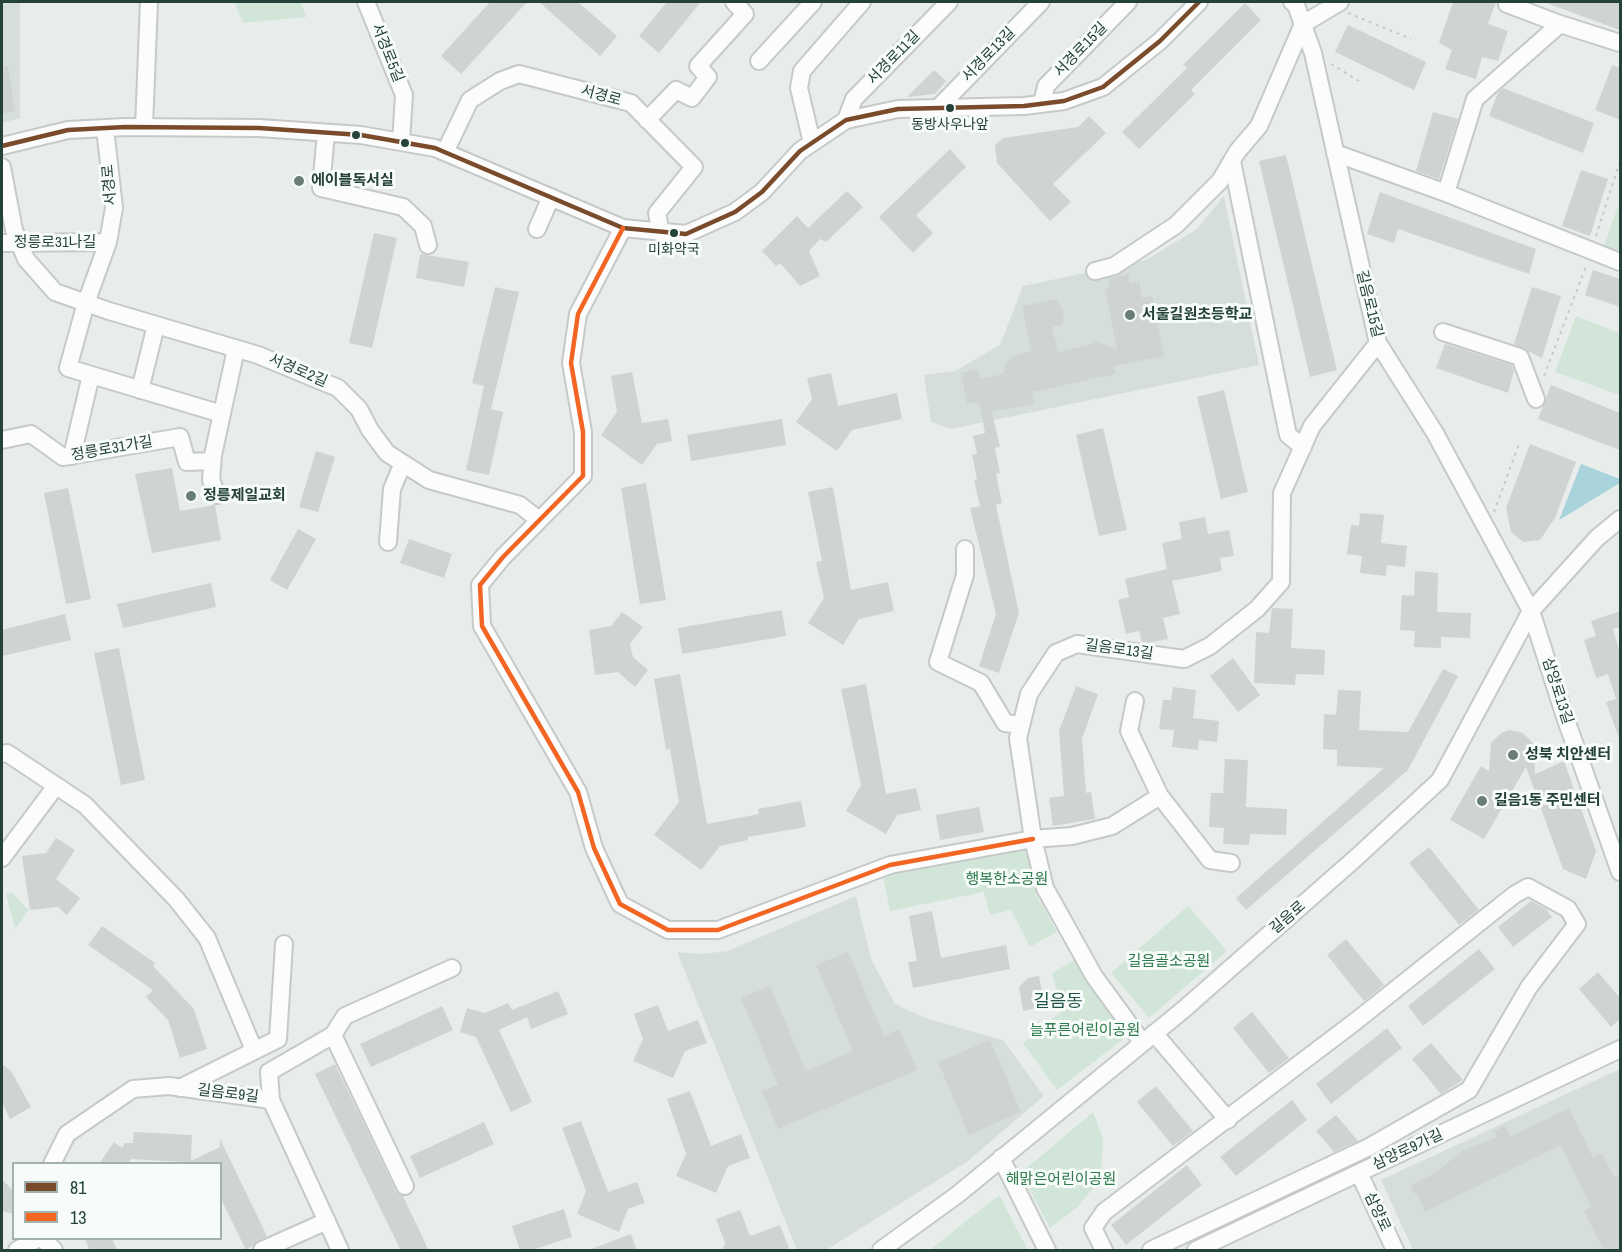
<!DOCTYPE html>
<html>
<head>
<meta charset="utf-8">
<style>
	body { margin:0 }
	#map { position:relative; width:1622px; height:1252px; overflow:hidden; background:#e8edeb; font-family:"Archivo Narrow",sans-serif }
	canvas { display:block }
	.frame { position:absolute; inset:0; border:3px solid #24423a; pointer-events:none }
	.legend { position:absolute; left:12px; top:1162px; width:210px; height:78px; box-sizing:border-box; background:#f7fbf9; border:2px solid #a3b1ad; margin:0; padding:8px 10px; list-style:none; font-size:18px; color:#24423a }
	.legend li { display:flex; align-items:center; gap:12px; height:30px }
	.legend b { width:30px; border:2px solid #a3b1ad }
</style>
</head>
<body>
<div id="map">
<canvas width="1622" height="1252"></canvas>
<div class="frame"></div>
<ul class="legend">
<li><b style="height:8px;background:#7a4b2a"></b>81</li>
<li><b style="height:8px;background:#f26522"></b>13</li>
</ul>
</div>
<script>
const ctx = document.querySelector('canvas').getContext('2d');
ctx.lineJoin = 'round';
function fillPath(path, color) { ctx.fillStyle = color; ctx.fill(path, 'evenodd'); }
const shape = rows => new Path2D(rows.map(r => 'M' + r).join(''));
function trace(path, color, width, dash) { ctx.strokeStyle = color; ctx.lineWidth = width; ctx.lineCap = dash ? 'butt' : 'round'; ctx.setLineDash(dash || []); ctx.stroke(path); }
function label(font, color, halo, rows, align = 'center') {
  ctx.font = font + ' "Archivo Narrow","Noto Sans KR",sans-serif'; ctx.lineWidth = 6; ctx.setLineDash([]); ctx.textBaseline = 'middle'; ctx.strokeStyle = halo; ctx.fillStyle = color; for (const [text, x, y, turn = 0] of rows) {
    ctx.save(); ctx.translate(x, y); ctx.rotate((+turn || 0) * Math.PI / 180); ctx.textAlign = isNaN(turn) ? turn : align; if (halo) ctx.strokeText(text, 0, 0); ctx.fillText(text, 0, 0); ctx.restore();
  }
}
const built = shape([
	[2,2,20,2,20,118,2,123],
	[1224,196,1259,365,951,429,931,422,924,375,955,371,1000,345,1023,286,1146,260,1197,229],
	[856,896,871,959,895,1004,925,1018,1003,1040,1044,1096,968,1161,826,1250,797,1250,677,952,701,954,728,951],
	[1620,1069,1620,1250,1413,1250,1381,1180]
]);
const green = shape([
	[234,2,301,2,306,17,243,23],
	[1620,201,1620,251,1604,245],
	[1576,316,1620,333,1620,395,1555,372],
	[1026,849,1037,896,1057,932,1030,947,1011,910,990,915,984,892,890,911,883,876],
	[11,892,29,910,15,929,6,894],
	[1188,906,1227,951,1149,1018,1111,973],
	[1074,960,1126,1037,1057,1090,1023,1043,1062,1011,1052,973],
	[1093,1112,1103,1139,1101,1178,1078,1207,1050,1228,1021,1173],
	[999,1195,1028,1250,930,1250]
]);
const water = shape([
	[1581,464,1620,479,1620,483,1559,520]
]);
const building = shape([
	[490,2,527,2,461,74,441,56],
	[539,2,578,2,617,36,600,56],
	[667,2,701,2,659,53,639,36],
	[1453,2,1496,2,1488,24,1508,31,1498,61,1482,57,1476,79,1445,69,1452,50,1439,43],
	[1546,2,1620,2,1620,30,1546,3],
	[1245,3,1261,20,1191,90,1195,94,1139,149,1122,132,1187,68,1183,65],
	[1348,25,1426,62,1414,90,1335,52],
	[1612,65,1620,68,1620,120,1595,110],
	[8,66,15,111,2,114,2,67],
	[934,70,946,81,935,94,907,97],
	[1503,88,1594,123,1583,153,1489,116,1498,93],
	[1433,112,1458,119,1439,179,1416,171],
	[1089,116,1106,133,1053,184,1071,202,1050,221,997,163,995,145,1003,138,1078,127],
	[950,149,966,167,916,215,933,233,913,253,879,217],
	[1286,155,1337,370,1310,377,1259,161],
	[1581,170,1608,179,1590,236,1562,226],
	[847,191,863,207,826,242,820,239,809,251,820,276,800,286,780,263,776,266,762,251,797,216,808,228],
	[1380,192,1536,249,1529,274,1398,229,1394,243,1367,234],
	[374,233,397,238,372,348,349,343],
	[420,254,469,262,464,287,416,278],
	[1593,270,1620,279,1620,307,1585,295],
	[1128,274,1130,283,1139,281,1142,298,1152,296,1164,356,1114,366,1116,374,1032,392,1034,404,992,412,1000,447,995,448,1000,473,996,474,1002,503,996,505,1019,613,999,673,979,666,996,614,970,508,980,506,974,480,977,479,972,455,977,454,973,436,985,433,979,402,967,404,961,373,978,369,980,379,1003,374,1006,362,1011,357,1031,351,1022,306,1057,299,1064,314,1062,325,1052,327,1058,352,1090,345,1096,341,1117,350,1105,289,1110,288,1108,279],
	[495,287,519,292,491,409,503,412,489,475,466,470,484,386,472,383],
	[1532,287,1561,296,1542,358,1514,344],
	[1445,344,1512,365,1514,371,1508,393,1436,368],
	[632,372,642,423,668,419,672,441,657,444,642,465,601,435,617,412,611,376],
	[831,373,838,406,897,393,902,419,852,430,837,451,796,422,812,399,807,378],
	[1551,385,1620,413,1620,450,1538,419],
	[1224,390,1248,492,1221,499,1197,397],
	[782,419,786,445,691,461,687,435],
	[1103,428,1127,530,1099,536,1076,435],
	[1530,444,1576,462,1555,518,1540,540,1523,542,1511,532,1506,508],
	[316,451,335,457,318,512,299,507],
	[172,468,180,511,215,505,221,540,152,553,135,474],
	[646,483,666,600,640,604,621,488],
	[833,487,851,590,888,582,894,611,859,619,843,645,808,623,824,598,816,562,822,561,808,492],
	[68,488,91,599,66,604,44,493],
	[1360,513,1384,515,1381,543,1407,546,1405,567,1387,565,1386,576,1360,573,1362,556,1347,554,1351,525,1359,526],
	[1205,517,1208,534,1229,530,1234,556,1220,558,1222,571,1172,581,1180,614,1163,618,1168,639,1148,643,1142,642,1139,631,1126,634,1118,600,1129,597,1125,579,1167,569,1162,543,1182,539,1179,522],
	[298,529,316,539,287,590,270,580],
	[409,539,452,554,444,578,400,563],
	[1415,571,1438,573,1437,612,1471,613,1470,638,1441,637,1441,648,1414,647,1415,631,1400,630,1402,595,1414,596],
	[211,583,216,607,123,628,117,604],
	[1272,608,1293,609,1291,648,1325,650,1324,675,1296,674,1295,685,1254,683,1256,632,1269,633],
	[782,610,786,636,682,654,678,628],
	[1620,611,1620,627,1613,629,1620,653,1619,738,1606,702,1616,699,1608,674,1596,678,1584,640,1596,636,1591,621],
	[622,612,643,627,630,644,633,657,648,670,635,687,618,672,595,675,589,630,611,626],
	[65,614,71,640,2,656,2,630],
	[119,648,145,780,121,785,94,653],
	[1233,658,1260,695,1238,712,1210,676],
	[1443,669,1458,676,1408,770,1246,910,1236,898,1384,768,1337,766,1337,750,1323,749,1324,714,1336,715,1338,690,1361,691,1359,730,1408,732],
	[680,674,707,824,759,814,758,809,801,801,806,827,748,837,748,840,720,846,701,870,654,835,679,802,670,749,666,750,654,679],
	[866,684,886,794,916,788,921,810,897,815,886,834,846,811,861,785,841,689],
	[1076,686,1098,694,1082,739,1086,793,1091,792,1095,819,1053,826,1049,798,1064,796,1059,731],
	[1173,687,1196,690,1193,718,1219,721,1217,742,1199,740,1198,750,1172,747,1174,730,1159,729,1163,700,1171,700],
	[1509,730,1523,733,1534,744,1535,774,1564,761,1596,851,1586,879,1563,869,1526,767,1484,839,1450,820,1481,766,1489,771,1491,743,1501,733],
	[1225,759,1248,760,1246,807,1287,809,1286,835,1250,834,1249,845,1223,844,1224,828,1209,827,1211,793,1223,793],
	[979,807,984,832,940,840,936,815],
	[56,838,75,850,56,879,80,898,67,915,58,907,30,910,22,856,46,853],
	[1429,847,1479,910,1459,925,1409,863],
	[1531,901,1546,909,1552,917,1513,947,1498,927],
	[932,911,941,958,1006,945,1010,969,913,988,908,962,917,961,909,916],
	[102,926,155,963,153,966,194,1009,207,1049,180,1058,168,1020,146,997,153,990,88,945],
	[1346,939,1384,985,1364,1001,1327,955],
	[1479,949,1495,969,1423,1026,1408,1006],
	[848,952,884,1036,899,1029,917,1070,778,1129,762,1091,778,1085,741,998,770,986,806,1071,853,1051,816,965],
	[1598,972,1620,998,1620,1019,1611,1027,1579,989],
	[1039,976,1045,1006,1023,1011,1019,987,1028,978],
	[558,991,568,1014,531,1029,527,1017,499,1030,532,1102,511,1112,476,1037,460,1032,467,1008,485,1013,508,1003,512,1010],
	[658,1005,668,1031,698,1020,707,1043,685,1051,673,1078,633,1061,643,1039,634,1014],
	[442,1006,453,1030,371,1067,360,1044],
	[1252,1012,1289,1058,1269,1073,1233,1028],
	[1387,1028,1402,1048,1331,1104,1316,1084],
	[990,1040,1021,1112,969,1135,938,1062],
	[1431,1043,1463,1080,1441,1094,1412,1059],
	[2,1064,11,1071,31,1107,10,1119,2,1103],
	[335,1064,396,1191,403,1196,429,1251,401,1251,315,1074],
	[1156,1086,1193,1131,1173,1146,1137,1102],
	[690,1091,711,1146,741,1134,750,1158,728,1166,716,1193,676,1176,686,1154,667,1099],
	[1292,1100,1307,1120,1236,1176,1220,1157],
	[1569,1108,1593,1158,1602,1153,1614,1177,1620,1174,1620,1251,1604,1251,1584,1211,1591,1207,1561,1145,1425,1212,1417,1194,1411,1192,1413,1184,1435,1173,1462,1151,1497,1137,1494,1131,1505,1126,1510,1137],
	[1336,1115,1358,1141,1334,1152,1316,1131],
	[581,1121,608,1192,637,1182,645,1203,628,1209,619,1232,577,1214,586,1191,562,1128],
	[484,1122,494,1144,420,1178,410,1156],
	[134,1132,192,1135,191,1161,220,1147,220,1139,267,1236,246,1250,220,1197,220,1164,131,1159,128,1164,99,1164,114,1142,122,1148,125,1143,133,1143],
	[1187,1165,1202,1185,1126,1245,1111,1225],
	[2,1179,14,1192,14,1214,2,1211],
	[564,1209,572,1237,529,1251,520,1251,512,1226],
	[740,1210,750,1236,780,1225,789,1248,781,1251,722,1251,725,1243,716,1219],
	[631,1234,637,1251,589,1251,589,1250],
	[85,1239,112,1239,118,1251,90,1251]
]);
const path = shape([
	[1348,13,1411,39],
	[1331,64,1359,81],
	[1596,236,1620,161],
	[1544,376,1587,264],
	[1494,512,1519,444]
]);
const minor = shape([
	[366,2,404,95,401,142],
	[1292,2,1296,5,1313,53,1378,343,1435,433,1531,611,1565,717,1620,872],
	[1507,2,1507,4,1560,24],
	[759,61,813,2],
	[1042,104,1046,86,1128,2],
	[938,108,1041,2],
	[647,120,676,90,692,98,708,77,698,66,745,14,734,2],
	[846,120,854,99,949,2],
	[144,127,149,2],
	[105,128,114,208,108,242,86,303,68,368,222,414],
	[326,133,321,188,403,207,423,226,428,245],
	[812,143,799,88,802,71,862,2],
	[2,146,68,130,125,127,259,128,361,135,435,148,623,228,686,234,735,212,762,192,800,151,846,120,898,109,1024,106,1064,101,1103,87,1160,41,1199,2],
	[445,152,470,100,500,81,519,74,631,103,694,167,657,213,661,233],
	[1335,153,1446,193,1620,262],
	[1232,161,1288,435,1303,447],
	[2,167,14,230,26,259,55,292,109,311,258,355,338,388,359,409,370,430,387,453,429,480,520,505,539,520],
	[1446,193,1475,99,1560,24,1620,43],
	[623,228,578,314,571,363,583,432,583,476,503,557,480,585,482,626,578,792,594,848,620,904,668,930,718,930,890,865,1033,839,1072,836,1112,826,1160,796],
	[537,229,551,197],
	[2,243,108,242],
	[1095,271,1114,266,1176,225,1220,181,1237,152,1259,126,1303,24,1340,2],
	[1443,332,1520,357,1536,399],
	[140,390,156,325],
	[2,440,31,434,63,457,180,437,187,462,212,461],
	[72,456,91,375],
	[217,495,211,480,213,455,236,349],
	[388,542,392,489,403,463],
	[965,549,965,575,938,662,981,683,1005,723,1021,725],
	[1135,701,1129,731,1160,796,1210,860,1231,863],
	[2,754,7,753,85,805,177,900,207,938,254,1050],
	[2,858,56,786],
	[1154,1033,1228,1120],
	[333,1035,405,1186],
	[1142,1042,1094,976,1045,888,1033,839,1018,738,1029,694,1056,653,1077,644,1184,659,1210,646,1257,609,1281,582,1282,493,1312,426,1378,343],
	[180,1088,278,1039,284,944],
	[271,1100,269,1072,333,1035,345,1016,452,968],
	[1001,1158,1047,1250],
	[52,1164,67,1134,133,1089,169,1086,271,1100,340,1250],
	[1359,1173,1395,1250],
	[42,1238,54,1250],
	[17,1250,39,1238],
	[262,1250,327,1221],
	[881,1250,957,1195,1183,1010,1358,856,1440,780,1531,611,1597,538,1620,519],
	[1104,1250,1093,1228,1104,1212,1356,1021,1514,895,1528,887,1568,909,1577,924,1529,987,1469,1090,1369,1147,1151,1250],
	[1196,1250,1620,1049]
]);
const bus1 = shape([
	[2,146,68,130,125,127,259,128,361,135,435,148,623,228,686,234,735,212,762,192,800,151,846,120,898,109,1024,106,1064,101,1103,87,1160,41,1199,2]
]);
const bus2 = shape([
	[623,228,578,314,571,363,583,432,583,476,503,557,480,585,482,626,578,792,594,848,620,904,668,930,718,930,890,865,1033,839]
]);
const markers = [
	[950,108,5,"#24423a"],
	[356,135,5,"#24423a"],
	[405,143,5,"#24423a"],
	[299,181,6,"#697e78"],
	[674,233,5,"#24423a"],
	[1130,315,6,"#697e78"],
	[191,496,6,"#697e78"],
	[1513,755,6,"#697e78"],
	[1482,801,6,"#697e78"]
];
const busNames = [
	["동방사우나앞",950,125],
	["미화약국",674,250]
];
const streetNames = [
	["서경로15길",1081,50,-46],
	["서경로5길",387,53,68],
	["서경로13길",989,55,-46],
	["서경로11길",894,58,-46],
	["서경로",601,96,15],
	["서경로",110,185,-95],
	["정릉로31나길",55,243],
	["길음로15길",1369,304,76],
	["서경로2길",298,371,23],
	["정릉로31가길",112,449,-10],
	["길음로13길",1119,650,8],
	["삼양로13길",1557,691,72],
	["길음로",1288,918,-41],
	["길음로9길",228,1094,7],
	["삼양로9가길",1408,1150,-25],
	["삼양로",1377,1212,65]
];
const poiNames = [
	["에이블독서실",311,181],
	["서울길원초등학교",1142,315],
	["정릉제일교회",203,496],
	["성북 치안센터",1525,755],
	["길음1동 주민센터",1494,801]
];
const parkNames = [
	["행복한소공원",1007,880],
	["길음골소공원",1169,962],
	["늘푸른어린이공원",1085,1031],
	["해맑은어린이공원",1061,1180]
];
const quarterNames = [
	["길음동",1058,1002]
];
fillPath(built, '#d6dedb');
fillPath(green, '#d1e6d8');
fillPath(water, '#a9d4db');
fillPath(building, '#cfd4d2');
trace(minor, '#c5cac8', 20);
trace(path, '#c3ccca', 2, [3, 4.5]);
trace(minor, '#fcfcfc', 16);
trace(bus1, '#7a4b2a', 4.5);
trace(bus2, '#f26522', 4.5);
for (const [x, y, r, color] of markers) { const dot = new Path2D(); dot.arc(x, y, r, 0, 2 * Math.PI); ctx.fillStyle = color; ctx.fill(dot); trace(dot, '#f7fbf9', 2); }
label('14px', '#24423a', '#f7fbf9', busNames);
label('15px', '#24423a', '#f7fbf9', streetNames);
label('bold 15px', '#24423a', '#f7fbf9', poiNames, 'left');
label('15px', '#2d7a4b', '#f7fbf9', parkNames);
label('18px', '#1f5548', '#f7fbf9', quarterNames);
</script>
</body>
</html>
